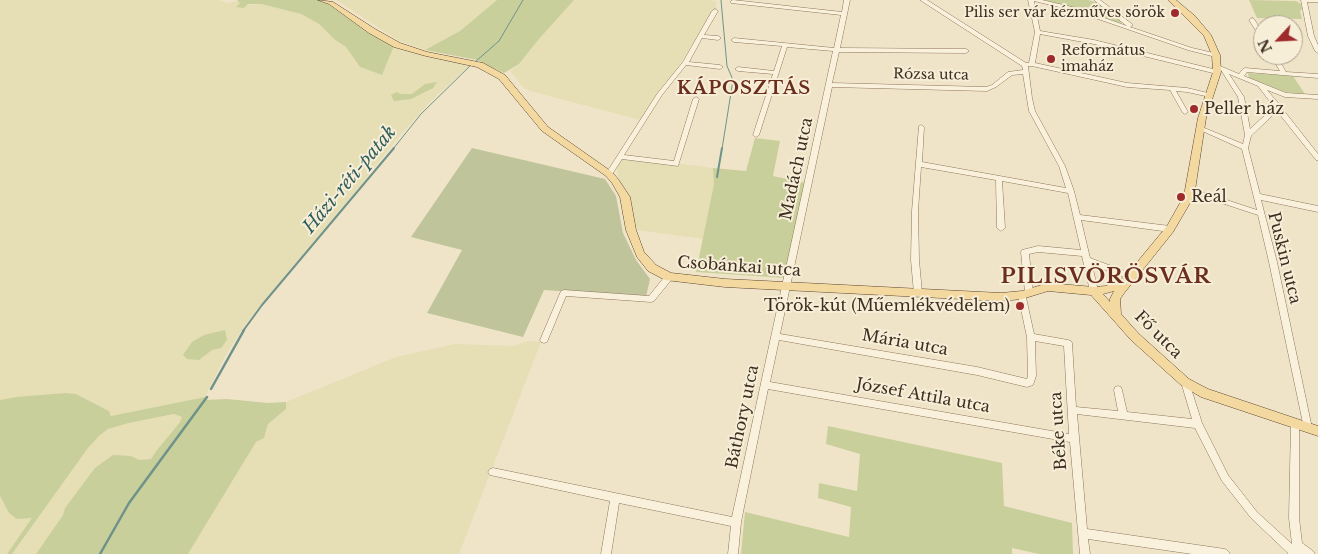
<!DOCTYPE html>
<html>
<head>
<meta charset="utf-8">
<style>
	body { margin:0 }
	#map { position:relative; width:1318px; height:554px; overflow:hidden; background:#f0e4c8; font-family:"Libre Baskerville",serif }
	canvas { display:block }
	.north { position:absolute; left:1253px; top:15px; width:50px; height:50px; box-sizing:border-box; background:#f7eed8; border:1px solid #ada18e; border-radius:50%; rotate:245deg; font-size:14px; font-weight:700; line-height:20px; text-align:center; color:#3d2e20 }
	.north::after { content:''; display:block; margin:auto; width:18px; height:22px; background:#9e2a2b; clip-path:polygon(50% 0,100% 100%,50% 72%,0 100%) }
</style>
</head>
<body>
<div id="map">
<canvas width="1318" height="554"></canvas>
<div class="north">N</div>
</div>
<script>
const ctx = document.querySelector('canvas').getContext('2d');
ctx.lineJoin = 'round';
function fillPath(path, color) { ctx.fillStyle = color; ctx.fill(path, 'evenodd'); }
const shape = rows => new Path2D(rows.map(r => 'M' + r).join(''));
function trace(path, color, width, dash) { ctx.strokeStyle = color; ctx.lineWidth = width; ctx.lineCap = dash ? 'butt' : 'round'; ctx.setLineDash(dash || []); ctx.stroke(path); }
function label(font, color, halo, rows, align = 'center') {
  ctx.font = font + ' "Libre Baskerville",serif'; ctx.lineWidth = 4; ctx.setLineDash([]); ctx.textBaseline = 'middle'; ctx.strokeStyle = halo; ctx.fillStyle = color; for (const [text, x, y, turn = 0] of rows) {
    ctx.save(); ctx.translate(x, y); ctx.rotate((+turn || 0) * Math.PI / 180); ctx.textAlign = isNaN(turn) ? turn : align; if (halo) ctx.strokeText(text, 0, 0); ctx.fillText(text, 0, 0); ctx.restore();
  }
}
const farmland = shape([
	[0,0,219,0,229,3,236,1,241,2,236,6,261,4,301,14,319,24,334,39,346,47,360,67,382,75,394,46,437,58,471,64,432,100,396,140,369,175,262,303,245,325,224,358,205,397,111,416,109,411,76,394,65,393,16,397,0,400],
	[336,0,497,0,460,31,425,50,399,41],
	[574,0,710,0,716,1,716,7,644,121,530,91,524,88,510,71,519,64,539,39],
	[621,156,713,168,714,184,703,239,637,230,628,196,618,178,617,168],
	[528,341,541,342,459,554,188,554,256,442,264,438,268,424,286,409,286,402,396,357,455,344,514,346],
	[174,414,182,417,180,422,157,450,152,459,139,460,131,456,65,508,63,515,36,554,12,554,88,448,99,436,108,429,129,423],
	[0,496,9,513,33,518,7,554,0,554]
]);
const green = shape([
	[237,0,317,0,328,4,369,33,394,46,382,75,360,67,346,47,334,39,319,24,301,14,261,4,248,4,244,8,236,7,240,3],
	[497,0,574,0,539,39,519,64,504,73,477,60,425,50,460,31],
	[1044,0,1088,0,1099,3,1123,22,1120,23,1092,13],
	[1249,0,1296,1,1301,4,1302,9,1300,11,1302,19,1257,18],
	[1248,73,1293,76,1305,94,1285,92,1249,78],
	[437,82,433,88,411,99,394,101,391,95,397,92,400,94,412,94,425,84],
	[755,138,780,141,773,176,806,183,785,278,696,272,714,184,713,168,746,171],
	[225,330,227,340,221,348,212,350,199,360,187,359,183,355,192,342,204,335],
	[65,393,76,394,109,411,111,416,205,397,204,400,227,399,268,403,286,402,286,409,268,424,264,438,256,442,188,554,36,554,63,515,65,508,95,468,113,455,131,456,139,460,151,459,157,450,180,422,182,417,174,414,129,423,108,429,99,436,88,448,12,554,7,554,32,518,17,519,9,513,0,496,0,400,16,397],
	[828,426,1002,463,1004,506,1072,523,1073,554,1039,554,1012,548,1012,554,741,554,745,512,849,537,851,507,818,498,819,483,857,491,860,454,826,444]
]);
const cemetery = shape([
	[472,148,605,179,616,196,623,233,636,260,650,279,646,297,544,290,523,337,427,313,462,250,411,237]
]);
const streamFar2 = shape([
	[721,0,727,66,733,80,722,149],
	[475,62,499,41,523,0],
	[393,149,421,114,471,65]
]);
const streamFar1 = shape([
	[717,177,722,148],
	[243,331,262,305,394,148]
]);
const stream = shape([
	[211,389,244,330],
	[100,554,129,503,207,397]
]);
const minor = shape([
	[733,0,842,12,844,0,850,0,840,48,966,49,969,51,966,53,839,52,832,83,986,87,992,85,1008,72,1023,70,1022,66,920,0,927,0,1026,63,1029,63,1035,32,1028,0,1042,0,1076,8,1127,26,1094,0,1100,0,1132,24,1133,25,1130,27,1192,48,1218,54,1219,55,1216,57,1188,50,1072,10,1034,1,1040,31,1094,40,1217,70,1220,72,1217,74,1094,44,1040,34,1035,63,1127,83,1187,88,1212,94,1213,95,1210,97,1187,92,1176,91,1188,112,1185,114,1183,113,1170,90,1127,87,1032,66,1028,66,1032,98,1035,111,1065,166,1074,191,1080,215,1170,226,1174,229,1170,232,1081,220,1090,258,1133,274,1134,276,1133,278,1130,279,1092,265,1098,291,1097,293,1094,294,1091,293,1090,291,1082,256,1038,252,1029,254,1033,292,1032,294,1029,295,1026,294,1025,292,1021,252,1022,250,1038,246,1081,250,1068,193,1002,181,1005,228,1001,231,997,228,996,180,921,167,918,211,919,260,922,293,921,295,918,296,915,295,914,293,911,260,912,211,919,126,921,125,924,127,922,162,1066,188,1059,166,1029,111,1023,74,1012,75,996,87,987,91,832,87,780,334,977,367,1027,379,1028,376,1027,337,1018,295,1019,293,1022,292,1025,293,1034,334,1068,340,1071,341,1072,343,1076,407,1118,411,1114,390,1115,387,1118,386,1121,387,1122,390,1127,412,1192,419,1181,382,1182,379,1185,378,1188,379,1202,423,1228,475,1257,512,1292,544,1289,518,1291,424,1292,421,1295,420,1298,421,1299,424,1299,518,1302,543,1313,551,1315,554,1287,554,1288,553,1251,518,1222,481,1195,428,1077,414,1087,529,1225,549,1228,551,1230,554,1192,554,1088,539,1090,554,1080,554,1070,442,768,389,741,522,738,554,728,554,731,526,619,503,611,554,601,554,610,501,490,475,488,472,490,469,493,468,732,517,833,51,787,47,759,135,756,137,753,135,773,74,738,71,735,69,738,67,774,71,782,46,734,42,731,40,734,38,834,48,841,15,731,3,731,1,733,0],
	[779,340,977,375,1027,387,1033,385,1036,376,1035,341,1064,346,1069,434,770,382,779,340],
	[1301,0,1318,0,1318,2,1307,2,1314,36,1318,45,1318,53,1315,51,1308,36,1301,0],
	[715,9,718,11,704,35,718,36,721,38,718,40,702,38,689,62,720,65,723,67,720,69,686,65,662,95,624,155,674,161,693,99,696,97,698,98,699,99,678,166,622,159,611,176,607,176,606,174,607,172,657,94,683,62,712,11,715,9],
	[1252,18,1254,19,1263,33,1263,40,1261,39,1249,20,1252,18],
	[1270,55,1276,55,1286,72,1318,74,1318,78,1247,72,1244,76,1286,93,1318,95,1318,99,1285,97,1267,90,1279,104,1281,105,1281,107,1318,154,1318,160,1316,160,1277,111,1251,136,1248,148,1260,194,1318,206,1318,212,1261,200,1277,262,1312,428,1311,431,1308,432,1305,431,1304,428,1269,262,1258,215,1188,192,1187,190,1190,188,1257,210,1242,149,1198,129,1197,128,1200,126,1202,127,1243,144,1245,135,1238,97,1221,70,1215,67,1218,65,1220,66,1239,74,1243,69,1245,68,1280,71,1270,55],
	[1229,74,1258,86,1274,107,1250,129,1244,97,1229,74],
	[669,274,672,275,673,277,672,279,654,301,651,302,566,296,547,342,544,343,541,342,540,340,561,291,564,290,649,296,666,275,669,274]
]);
const major = shape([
	[318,0,333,2,375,29,400,43,427,52,483,63,505,75,548,127,612,172,618,179,630,197,636,230,644,252,656,265,671,273,725,279,1001,293,1022,291,1048,283,1094,287,1106,286,1125,277,1167,226,1180,203,1185,190,1198,118,1213,72,1212,55,1204,36,1168,0,1176,0,1195,16,1211,35,1220,55,1221,72,1206,118,1195,190,1190,203,1173,232,1125,292,1120,299,1121,314,1139,334,1189,379,1208,389,1318,426,1318,436,1201,397,1181,385,1131,340,1091,295,1048,291,1022,299,1001,301,725,287,665,280,648,271,637,257,626,230,620,197,612,183,606,176,542,131,499,79,477,67,426,56,394,47,369,33,329,4,318,0],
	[1114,291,1110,299,1110,302,1103,294,1114,291]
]);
const markers = [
	[1175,13,5,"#9e2a2b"],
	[1051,59,5,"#9e2a2b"],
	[1194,109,5,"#9e2a2b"],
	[1181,197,5,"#9e2a2b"],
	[1020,306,5,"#9e2a2b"]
];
const farPoinames = [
	["Pilis ser vár kézműves sörök",1165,13],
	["Református",1061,51,"left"],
	["imaház",1061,67,"left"]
];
const farStreetnames = [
	["Rózsa utca",931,75,1]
];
const poiNames = [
	["Peller ház",1204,109],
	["Reál",1191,197],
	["Török-kút (Műemlékvédelem)",1010,306,"right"]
];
const streetNames = [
	["Madách utca",797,169,-78],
	["Puskin utca",1284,258,76],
	["Csobánkai utca",739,267,4],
	["Fő utca",1158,335,45],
	["Mária utca",905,343,10],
	["József Attila utca",923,396,10],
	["Báthory utca",743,417,-78],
	["Béke utca",1059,431,-94]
];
const farDistrictnames = [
	["KÁPOSZTÁS",744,89]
];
const waterNames = [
	["Házi-réti-patak",350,180,-50]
];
const districtNames = [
	["PILISVÖRÖSVÁR",1106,277]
];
fillPath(farmland, '#e6deb5');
fillPath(green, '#c9cf9b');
fillPath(cemetery, '#bfc49a');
trace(streamFar2, '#6f938a', 1);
trace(streamFar1, '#6f938a', 2);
trace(stream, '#6f938a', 2.5);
trace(minor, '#8d765c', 1);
trace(major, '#5b4430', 1);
fillPath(minor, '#faf1dc');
fillPath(major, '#f3d9a0');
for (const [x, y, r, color] of markers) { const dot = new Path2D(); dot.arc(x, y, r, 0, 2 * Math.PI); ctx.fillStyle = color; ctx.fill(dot); trace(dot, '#f7eed8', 2); }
label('14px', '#3d2e20', '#f7eed8', farPoinames, 'right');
label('14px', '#3d2e20', '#f7eed8', farStreetnames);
label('16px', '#3d2e20', '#f7eed8', poiNames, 'left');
label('16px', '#3d2e20', '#f7eed8', streetNames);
ctx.letterSpacing = '1px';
label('bold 18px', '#6b2e1e', '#f7eed8', farDistrictnames);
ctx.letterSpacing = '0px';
label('italic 18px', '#2f5d5a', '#f7eed8', waterNames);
ctx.letterSpacing = '1px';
label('bold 21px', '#6b2e1e', '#f7eed8', districtNames);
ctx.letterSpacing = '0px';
</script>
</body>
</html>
